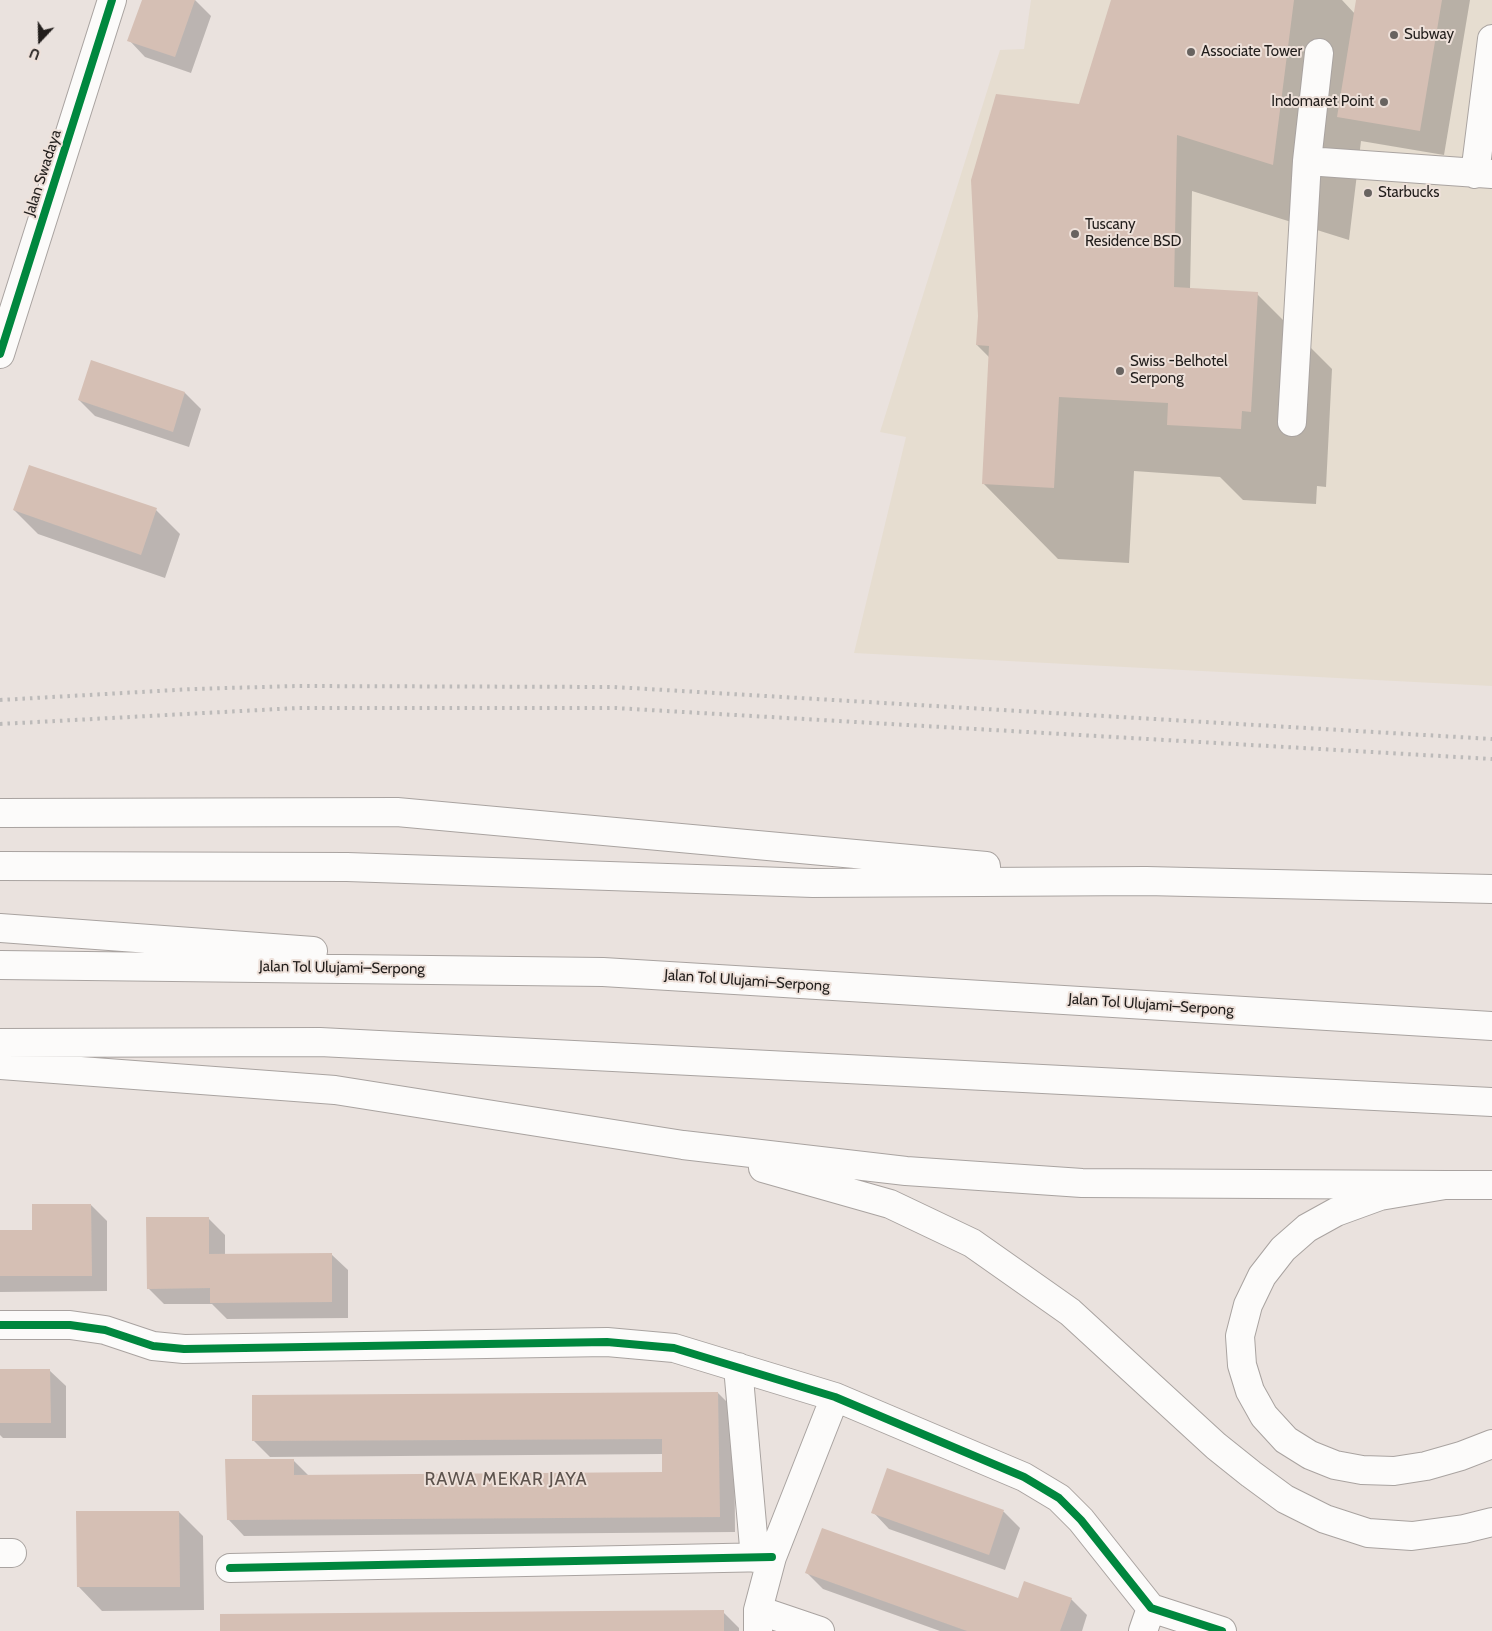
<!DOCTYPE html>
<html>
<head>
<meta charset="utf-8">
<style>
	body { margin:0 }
	#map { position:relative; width:1492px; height:1631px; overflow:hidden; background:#eae2de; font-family:Cabin,sans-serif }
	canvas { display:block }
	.north { position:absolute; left:15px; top:15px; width:50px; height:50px; -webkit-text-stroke:4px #eee1da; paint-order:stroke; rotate:201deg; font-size:14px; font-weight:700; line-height:20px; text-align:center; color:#221e1c }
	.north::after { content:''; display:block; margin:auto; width:18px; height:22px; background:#221e1c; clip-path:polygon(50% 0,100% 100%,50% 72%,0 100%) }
</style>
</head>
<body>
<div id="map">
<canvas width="1492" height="1631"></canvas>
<div class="north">U</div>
</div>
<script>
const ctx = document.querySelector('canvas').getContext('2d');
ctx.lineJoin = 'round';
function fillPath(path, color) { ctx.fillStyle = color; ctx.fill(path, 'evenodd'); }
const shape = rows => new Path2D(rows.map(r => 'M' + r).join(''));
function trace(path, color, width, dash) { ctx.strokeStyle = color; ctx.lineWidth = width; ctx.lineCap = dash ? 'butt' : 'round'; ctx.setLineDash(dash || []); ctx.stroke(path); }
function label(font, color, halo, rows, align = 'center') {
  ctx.font = font + ' Cabin,sans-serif'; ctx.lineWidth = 4; ctx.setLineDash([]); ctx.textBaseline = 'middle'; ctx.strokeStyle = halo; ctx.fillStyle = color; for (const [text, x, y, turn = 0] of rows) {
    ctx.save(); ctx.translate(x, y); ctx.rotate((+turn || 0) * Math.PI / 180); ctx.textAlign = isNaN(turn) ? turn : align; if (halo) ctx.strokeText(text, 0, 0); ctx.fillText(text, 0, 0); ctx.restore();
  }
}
const commercial = shape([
	[1031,0,1492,0,1492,686,854,653,906,437,880,432,1000,50,1024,49]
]);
const shadow = shape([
	[143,0,195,0,211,16,191,73,145,57,129,40],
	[1112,0,1342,0,1355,14,1358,0,1470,0,1444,155,1361,141,1349,240,1192,191,1190,289,1257,294,1332,369,1326,487,1317,486,1316,504,1243,500,1220,477,1134,471,1129,563,1058,559,983,483,990,358,977,345,1080,106],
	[185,393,201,409,189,447,95,416,79,400],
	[14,510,156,510,180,534,165,578,38,534],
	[91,1205,107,1221,107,1291,0,1292,0,1232,33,1231],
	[208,1218,225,1235,225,1255,331,1254,348,1270,348,1318,227,1319,212,1304,164,1304,148,1288],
	[0,1370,49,1370,66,1386,66,1438,3,1438,0,1435],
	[718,1393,734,1409,735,1532,244,1536,228,1519,293,1460,309,1476,664,1473,663,1454,270,1457,254,1441],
	[888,1470,1004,1512,1020,1528,1005,1570,889,1529,873,1512],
	[179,1512,203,1536,204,1610,102,1611,78,1586],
	[807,1573,1018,1600,1071,1599,1087,1615,1082,1631,940,1631,823,1589],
	[723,1612,739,1628,739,1631,222,1631]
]);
const building = shape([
	[142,0,195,0,175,57,127,41],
	[1111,0,1294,0,1273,165,1177,135,1174,287,1258,292,1251,412,1242,411,1241,429,1167,425,1168,403,1059,397,1054,488,982,484,989,346,976,345,978,316,971,180,996,94,1079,104],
	[1356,0,1442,0,1420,131,1337,117],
	[91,360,185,392,173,432,78,400],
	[29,465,157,508,141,555,13,510],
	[32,1204,91,1204,92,1276,0,1276,0,1230,32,1230],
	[146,1217,209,1217,209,1254,332,1253,332,1302,210,1303,210,1288,147,1289],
	[0,1369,50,1369,51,1423,0,1423],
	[718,1392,720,1517,227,1520,225,1459,294,1459,294,1475,662,1472,662,1439,252,1441,252,1395],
	[887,1468,1004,1510,989,1555,871,1513],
	[76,1511,179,1511,180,1587,77,1587],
	[822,1528,1018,1598,1024,1581,1072,1598,1060,1631,967,1631,805,1573],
	[724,1610,724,1631,220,1631,220,1614]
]);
const minor = shape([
	[1307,161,1492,174],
	[1475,174,1492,39],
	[0,354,112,0],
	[1292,422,1307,161,1319,53],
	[0,1325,70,1325,105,1330,153,1346,184,1349,607,1342,674,1348,835,1397,1024,1477,1059,1498,1081,1520,1151,1608,1222,1631],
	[738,1367,755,1558],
	[0,1553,12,1553],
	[230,1568,772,1557],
	[758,1610,820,1631],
	[758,1631,758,1610,772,1557,835,1397],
	[1143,1631,1151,1608]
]);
const major = shape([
	[1492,1185,1445,1185,1380,1196,1336,1212,1307,1228,1283,1249,1262,1276,1248,1305,1240,1336,1242,1365,1250,1391,1264,1416,1286,1440,1310,1455,1335,1465,1362,1470,1394,1471,1426,1466,1461,1456,1492,1444]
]);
const highway = shape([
	[0,813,397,812,986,866],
	[0,866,347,867,813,883,1146,881,1492,889],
	[0,928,313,951],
	[0,965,603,972,1492,1026],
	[0,1043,320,1042,1492,1102],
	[0,1065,335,1090,683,1145,906,1171,1082,1183,1445,1185],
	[763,1168,890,1204,972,1243,1070,1312,1216,1446,1251,1474,1285,1499,1325,1519,1368,1533,1412,1536,1464,1529,1492,1522]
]);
const rail = shape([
	[0,700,193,689,297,686,614,687,1492,739],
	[0,724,297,708,615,708,1492,759]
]);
const cycleway = shape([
	[0,354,112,0],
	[0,1325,70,1325,105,1330,153,1346,184,1349,607,1342,674,1348,835,1397,1024,1477,1059,1498,1081,1520,1151,1608,1222,1631],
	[230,1568,772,1557]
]);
const markers = [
	[1394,35,5,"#686360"],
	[1191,52,5,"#686360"],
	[1384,102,5,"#686360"],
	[1368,193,5,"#686360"],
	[1075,234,5,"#686360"],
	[1120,371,5,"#686360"]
];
const poiNames = [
	["Subway",1404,35],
	["Associate Tower",1201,52],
	["Indomaret Point",1374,102,"right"],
	["Starbucks",1378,193],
	["Tuscany",1085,225],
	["Residence BSD",1085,242],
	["Swiss -Belhotel",1130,362],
	["Serpong",1130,379]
];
const streetNames = [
	["Jalan Swadaya",43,173,-72],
	["Jalan Tol Ulujami–Serpong",342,968,1],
	["Jalan Tol Ulujami–Serpong",747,981,4],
	["Jalan Tol Ulujami–Serpong",1151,1005,4]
];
const quarterNames = [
	["RAWA MEKAR JAYA",506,1480]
];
fillPath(commercial, '#e6ddd0');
fillPath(shadow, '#0003');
fillPath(building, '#d5bfb4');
trace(minor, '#a9a3a0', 30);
trace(major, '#a9a3a0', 30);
trace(highway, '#a9a3a0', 30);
trace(minor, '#fcfbfa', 28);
trace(major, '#fcfbfa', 28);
trace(highway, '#fcfbfa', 28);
trace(rail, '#bcbab9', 4, [2.5, 5]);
trace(cycleway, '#00873e', 8);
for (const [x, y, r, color] of markers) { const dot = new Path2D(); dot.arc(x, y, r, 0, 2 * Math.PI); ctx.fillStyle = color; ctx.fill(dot); trace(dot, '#eee1da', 2); }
label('15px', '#221e1c', '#eee1da', poiNames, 'left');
label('15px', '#221e1c', '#eee1da', streetNames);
ctx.letterSpacing = '1px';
label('18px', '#5d534d', '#eee1da', quarterNames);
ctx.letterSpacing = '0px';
</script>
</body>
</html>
